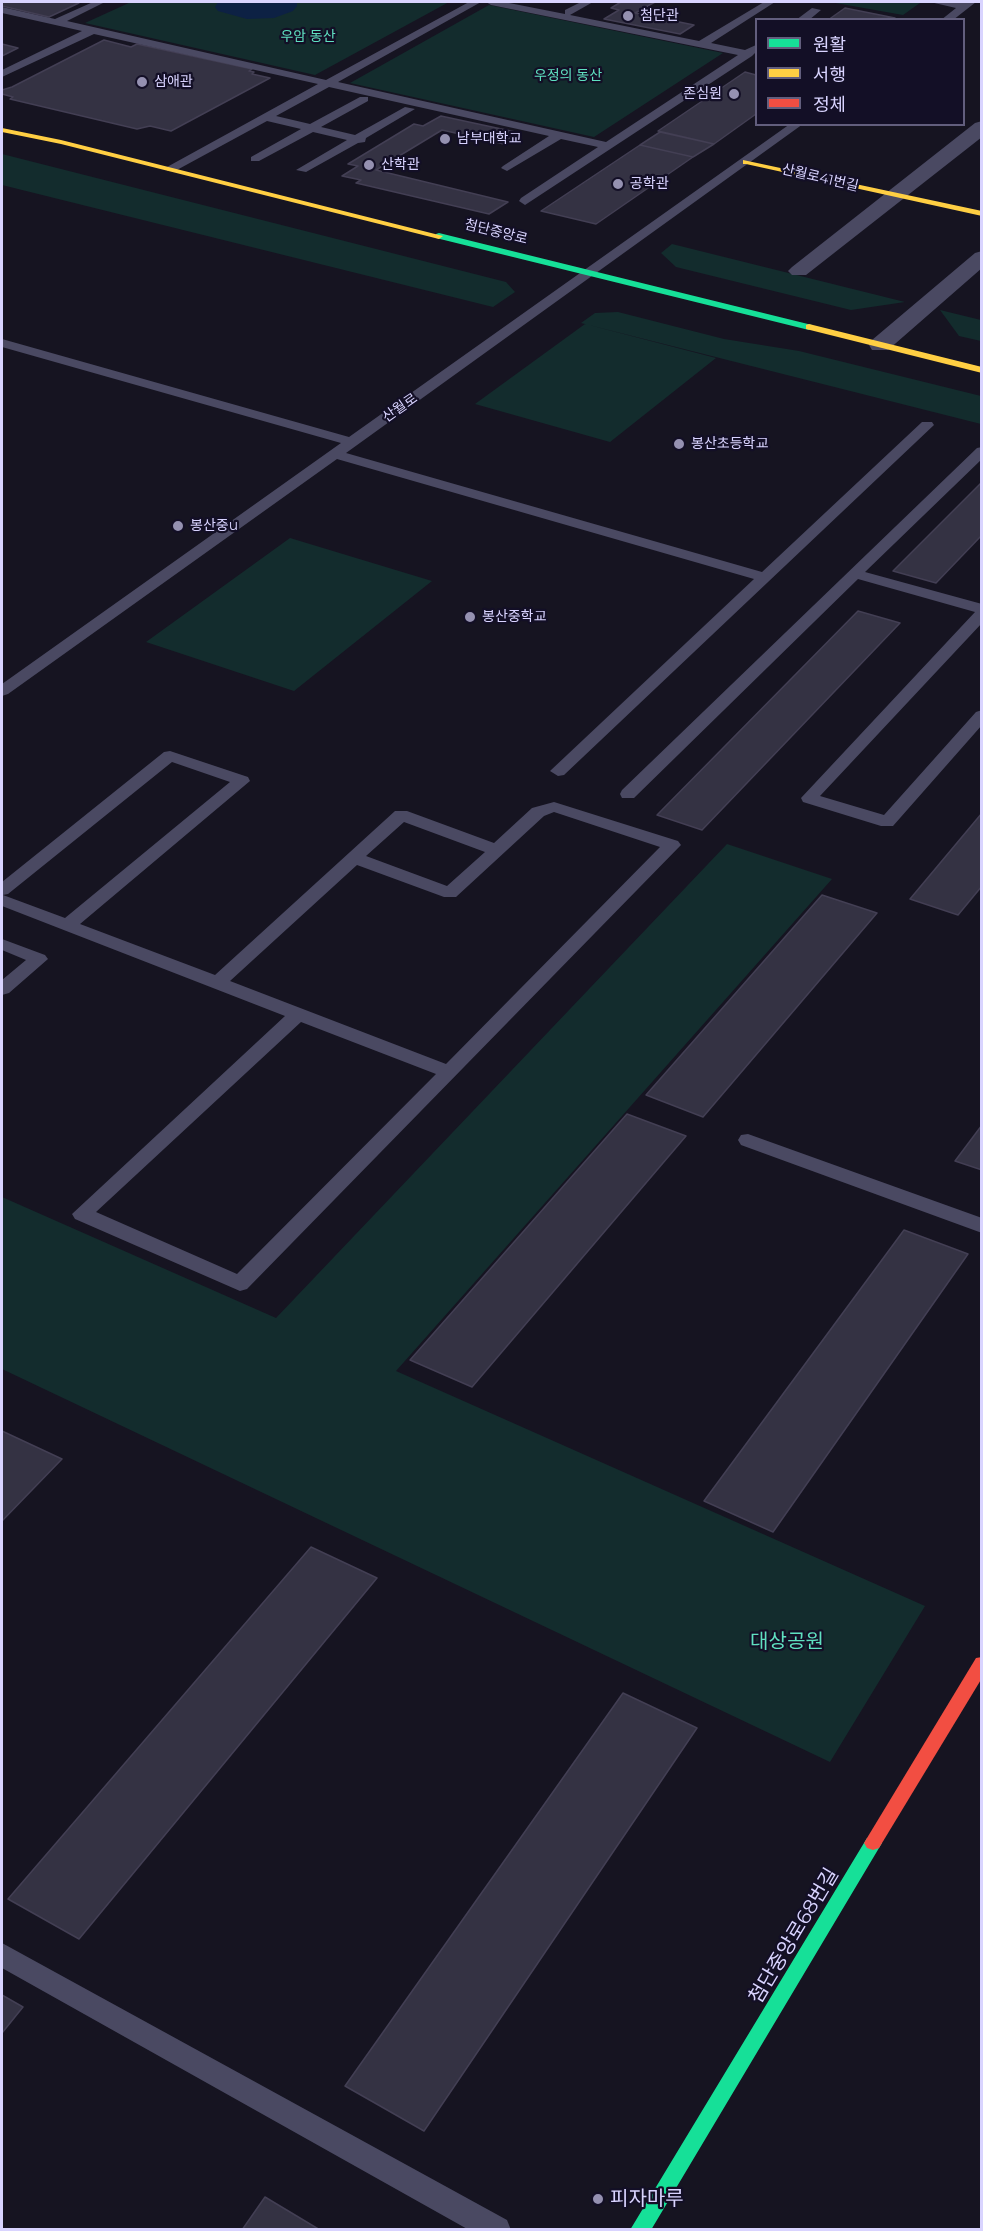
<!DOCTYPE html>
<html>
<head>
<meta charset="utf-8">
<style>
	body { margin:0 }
	#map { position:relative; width:983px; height:2231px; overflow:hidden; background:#161421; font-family:Montserrat,"Noto Sans KR",sans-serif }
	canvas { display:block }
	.frame { position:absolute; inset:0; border:3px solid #d9d4ff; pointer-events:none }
	.legend { position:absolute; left:755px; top:18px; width:210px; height:108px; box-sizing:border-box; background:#130f26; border:2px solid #625e7d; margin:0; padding:8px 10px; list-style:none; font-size:18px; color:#d9d4ff }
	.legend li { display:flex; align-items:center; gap:12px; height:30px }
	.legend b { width:30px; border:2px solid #625e7d }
</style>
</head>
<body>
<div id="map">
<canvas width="983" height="2231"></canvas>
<div class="frame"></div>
<ul class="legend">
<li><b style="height:8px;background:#16e098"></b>원활</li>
<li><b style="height:8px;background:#ffcf43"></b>서행</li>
<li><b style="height:8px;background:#f24e42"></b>정체</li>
</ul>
</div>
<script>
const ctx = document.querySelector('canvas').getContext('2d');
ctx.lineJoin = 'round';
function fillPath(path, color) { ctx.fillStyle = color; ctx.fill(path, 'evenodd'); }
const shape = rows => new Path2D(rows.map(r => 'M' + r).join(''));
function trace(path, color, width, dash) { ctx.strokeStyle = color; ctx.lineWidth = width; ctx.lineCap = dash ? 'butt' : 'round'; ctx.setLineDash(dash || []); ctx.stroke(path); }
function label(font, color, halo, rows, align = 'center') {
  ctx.font = font + ' Montserrat,"Noto Sans KR",sans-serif'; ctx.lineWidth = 4.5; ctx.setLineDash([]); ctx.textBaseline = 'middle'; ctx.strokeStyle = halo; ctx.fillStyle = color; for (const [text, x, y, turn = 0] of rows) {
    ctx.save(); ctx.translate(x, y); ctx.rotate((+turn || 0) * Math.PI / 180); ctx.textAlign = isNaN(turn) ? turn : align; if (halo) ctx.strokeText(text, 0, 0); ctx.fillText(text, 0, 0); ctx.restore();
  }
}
const green = shape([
	[131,2,449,2,315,75,85,23],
	[830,2,914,2,920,3,903,15],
	[489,5,723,53,594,137,350,83],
	[2,154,506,282,515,292,493,307,2,185],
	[672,244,905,302,851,310,676,267,661,253],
	[940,310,981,320,981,341,959,336],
	[618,312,724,339,799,351,981,396,981,424,581,323,595,313],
	[585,324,716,358,610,442,475,404],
	[290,538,432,581,294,691,146,642],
	[727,844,832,879,396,1371,925,1606,830,1762,2,1369,2,1197,276,1318]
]);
const water = shape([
	[218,2,297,2,297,6,293,11,274,18,247,19,218,11,215,7]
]);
const building = shape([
	[2,2,72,2,79,3,49,17,2,6,2,2],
	[621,2,655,2,635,13,694,25,680,34,604,19,619,10,611,8,621,2],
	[845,8,895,18,828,20,845,8],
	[104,40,131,47,137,44,252,69,249,71,254,72,252,74,270,78,171,131,150,126,137,129,10,99,13,97,2,94,2,90,12,87,104,40],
	[2,44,18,48,2,56,2,44],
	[745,72,756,75,756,114,714,144,658,131,745,72],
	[441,116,520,133,504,144,442,130,376,170,508,202,489,214,356,183,361,180,342,176,358,166,348,164,414,124,423,126,441,116],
	[660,132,714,144,693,157,640,145,660,132],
	[640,145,693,157,596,224,541,211,640,145],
	[982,482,982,535,936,583,893,571,982,482],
	[858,611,900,623,702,830,657,815,858,611],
	[982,813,982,886,958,915,910,899,982,813],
	[822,895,877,913,703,1117,646,1095,822,895],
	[627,1114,686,1136,472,1387,410,1360,627,1114],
	[982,1125,982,1170,955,1161,982,1125],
	[904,1230,968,1254,773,1532,704,1501,904,1230],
	[2,1431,62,1459,2,1521,2,1431],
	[311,1547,377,1578,79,1939,8,1899,311,1547],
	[623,1693,697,1728,424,2131,345,2086,623,1693],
	[2,1995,23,2007,2,2033,2,1995],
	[265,2197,320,2230,242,2230,265,2197]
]);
const lane = shape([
	[93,2,105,2,67,21,326,80,469,2,481,2,338,82,606,142,738,55,491,5,486,2,504,2,565,14,565,10,581,2,593,2,570,15,699,41,764,2,775,2,711,43,745,50,756,45,756,52,752,56,525,205,519,201,521,198,598,147,561,139,507,171,501,168,503,166,549,136,329,87,276,116,310,124,360,97,368,97,368,101,321,127,355,135,405,107,415,109,366,138,365,142,358,143,306,172,296,170,347,140,313,132,259,161,251,161,251,157,301,129,267,121,175,171,167,171,167,167,318,84,94,34,2,77,2,70,82,31,2,13,2,7,55,19,93,2],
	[930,2,963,3,976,2,953,20,941,20,956,8,930,2],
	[812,8,821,10,809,20,796,20,812,8],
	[790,124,803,124,346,453,762,572,922,422,932,422,934,425,564,775,558,776,550,771,754,579,337,459,8,694,2,696,2,684,341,443,2,347,2,339,349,437,790,124],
	[982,447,982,459,865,572,982,604,982,623,820,796,884,815,976,712,982,710,982,725,893,826,881,826,803,802,801,798,975,612,858,579,634,798,622,798,620,794,622,790,977,448,982,447],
	[170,751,248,777,250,781,80,924,215,975,395,811,407,811,494,843,532,808,554,802,678,841,681,845,247,1289,240,1291,75,1219,72,1214,285,1016,2,906,2,882,164,752,170,751],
	[172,762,230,782,65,918,3,895,8,894,172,762],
	[554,812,660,847,446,1064,230,981,357,865,444,897,456,897,544,816,554,812],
	[404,822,485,852,447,886,366,856,404,822],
	[301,1022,436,1074,237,1274,96,1212,301,1022],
	[2,939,45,955,48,959,9,993,2,995,2,980,26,960,2,950,2,939],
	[748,1134,982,1218,982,1233,741,1145,738,1140,741,1135,748,1134],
	[2,1943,507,2220,511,2230,469,2230,2,1968,2,1943]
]);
const street = shape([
	[982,121,982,137,806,275,792,275,788,271,792,267,975,123,982,121],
	[982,251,982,268,888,350,872,350,869,345,872,340,975,253,982,251]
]);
const fast = shape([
	[439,233,812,325,813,327,809,330,436,238,436,234,439,233],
	[873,1836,879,1838,882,1843,879,1848,651,2230,630,2230,867,1838,873,1836]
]);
const slow = shape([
	[2,128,61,140,443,236,439,239,61,144,2,132,2,128],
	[743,160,982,211,982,216,746,164,743,164,743,160],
	[809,324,982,367,982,373,806,329,806,325,809,324]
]);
const jam = shape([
	[982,1657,982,1678,879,1848,873,1850,867,1848,864,1843,867,1838,976,1658,982,1657]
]);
const markers = [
	[628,16,6,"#9591b1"],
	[142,82,6,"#9591b1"],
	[734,94,6,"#9591b1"],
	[445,139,6,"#9591b1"],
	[369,165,6,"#9591b1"],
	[618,184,6,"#9591b1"],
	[679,444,6,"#9591b1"],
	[178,526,6,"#9591b1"],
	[470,617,6,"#9591b1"],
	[598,2199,6,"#9591b1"]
];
const farPoinames = [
	["첨단관",640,16],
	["삼애관",154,82],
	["존심원",722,94,"right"],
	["남부대학교",457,139],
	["산학관",381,165],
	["공학관",630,184],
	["봉산초등학교",691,444],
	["봉산중u",190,526],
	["봉산중학교",482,617]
];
const farParknames = [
	["우암 동산",308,37],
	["우정의 동산",568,76]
];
const farStreetnames = [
	["산월로41번길",820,178,13],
	["첨단중앙로",496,232,14],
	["산월로",400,408,-35]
];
const nearParknames = [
	["대상공원",787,1642]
];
const nearStreetnames = [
	["첨단중앙로68번길",794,1936,-59]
];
const nearPoinames = [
	["피자마루",610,2199]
];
fillPath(green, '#132c2d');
fillPath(water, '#0d2144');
fillPath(building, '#343243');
trace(building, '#433f54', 1.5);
fillPath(lane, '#4a4962');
fillPath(street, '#4a4962');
fillPath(fast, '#16e098');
fillPath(slow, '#ffcf43');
fillPath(jam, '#f24e42');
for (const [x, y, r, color] of markers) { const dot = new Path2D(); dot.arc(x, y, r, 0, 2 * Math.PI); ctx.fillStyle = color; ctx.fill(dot); trace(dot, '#130f26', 2); }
label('14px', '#d9d4ff', '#130f26', farPoinames, 'left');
label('14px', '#5fe0c0', '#130f26', farParknames);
label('14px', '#d9d4ff', '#130f26', farStreetnames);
label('20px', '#5fe0c0', '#130f26', nearParknames);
label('20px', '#d9d4ff', '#130f26', nearStreetnames);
label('20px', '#d9d4ff', '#130f26', nearPoinames, 'left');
</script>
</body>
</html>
